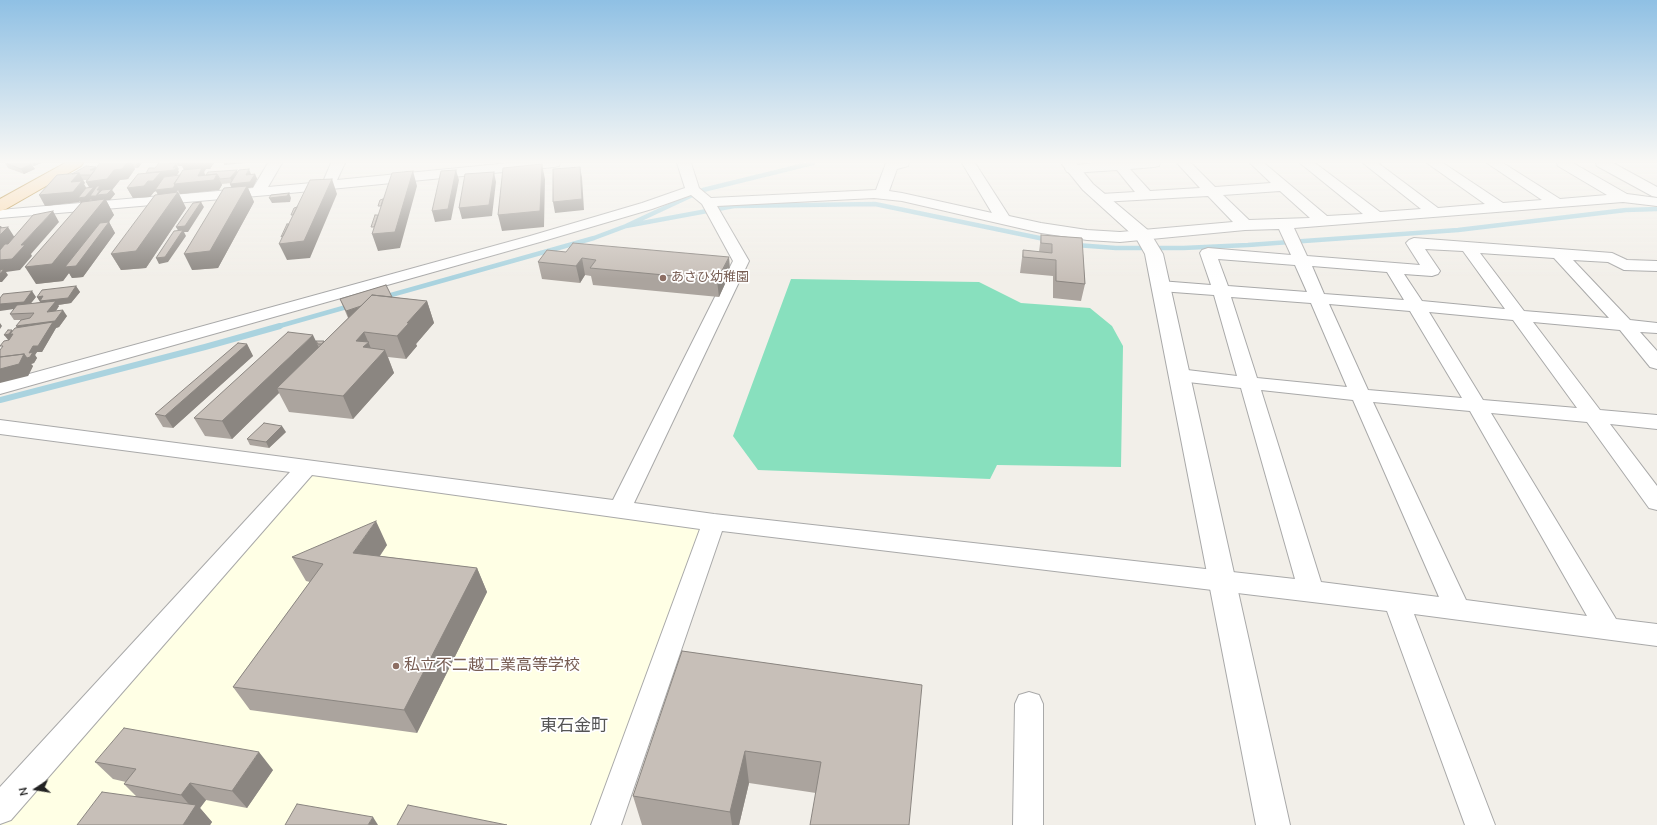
<!DOCTYPE html>
<html>
<head>
<meta charset="utf-8">
<style>
	body { margin:0 }
	#map { position:relative; width:1657px; height:825px; overflow:hidden; background:#f2efe9; font-family:"Nunito Sans",sans-serif }
	canvas { display:block }
	.north { position:absolute; left:16px; top:769px; width:40px; height:40px; -webkit-text-stroke:3px #fff; paint-order:stroke; rotate:258deg; font-size:11px; font-weight:700; line-height:16px; text-align:center; color:#222 }
	.north::after { content:''; display:block; margin:auto; width:14px; height:18px; background:#222; clip-path:polygon(50% 0,100% 100%,50% 72%,0 100%) }
</style>
</head>
<body>
<div id="map">
<canvas width="1657" height="825"></canvas>
<div class="north">N</div>
</div>
<script>
const ctx = document.querySelector('canvas').getContext('2d');
ctx.lineJoin = 'round';
function fillPath(path, color) { ctx.fillStyle = color; ctx.fill(path, 'evenodd'); }
const shape = rows => new Path2D(rows.map(r => 'M' + r).join(''));
function trace(path, color, width, dash) { ctx.strokeStyle = color; ctx.lineWidth = width; ctx.lineCap = dash ? 'butt' : 'round'; ctx.setLineDash(dash || []); ctx.stroke(path); }
function label(font, color, halo, rows, align = 'center') {
  ctx.font = font + ' "Nunito Sans","Noto Sans JP",sans-serif'; ctx.lineWidth = 3.5; ctx.setLineDash([]); ctx.textBaseline = 'middle'; ctx.strokeStyle = halo; ctx.fillStyle = color; for (const [text, x, y, turn = 0] of rows) {
    ctx.save(); ctx.translate(x, y); ctx.rotate((+turn || 0) * Math.PI / 180); ctx.textAlign = isNaN(turn) ? turn : align; if (halo) ctx.strokeText(text, 0, 0); ctx.fillText(text, 0, 0); ctx.restore();
  }
}
const education = shape([
	[307,467,714,522,606,825,0,825,0,809]
]);
const pitch = shape([
	[791,279,979,282,1021,303,1090,308,1112,326,1123,346,1121,467,997,465,990,479,758,470,733,436]
]);
const streamFar1 = shape([
	[626,226,734,206,875,204,1049,240],
	[1076,245,1116,248,1183,248,1248,245,1458,230,1626,210,1657,209],
	[384,297,594,238,626,226,703,190,813,163],
	[276,327,350,306]
]);
const stream = shape([
	[0,400,205,347,280,326]
]);
const minor = shape([
	[268,163,282,163,268,187,323,182,331,163,345,163,337,180,509,163,560,163,559,166,554,167,280,194,0,218,0,210,253,188,268,163],
	[677,163,691,163,699,188,711,198,876,190,886,163,909,163,908,166,897,169,889,191,902,193,992,213,962,163,975,163,1009,216,1041,223,1087,230,1120,232,1233,222,1208,196,1101,202,1096,201,1094,198,1096,195,1101,194,1135,192,1117,170,1072,173,1067,172,1065,169,1067,166,1094,163,1160,163,1159,166,1154,167,1130,169,1150,191,1200,188,1177,163,1191,163,1215,187,1271,183,1250,163,1264,163,1327,216,1363,214,1300,163,1315,163,1380,212,1421,209,1363,163,1378,163,1438,208,1485,204,1427,163,1443,163,1503,203,1542,200,1487,163,1503,163,1560,199,1607,195,1558,166,1557,163,1573,163,1627,194,1657,198,1657,206,1623,202,1294,228,1307,256,1420,265,1406,243,1409,240,1414,238,1612,253,1627,260,1657,261,1657,271,1624,270,1608,262,1573,260,1630,320,1657,323,1657,333,1640,332,1657,351,1657,369,1650,367,1620,330,1533,322,1600,410,1657,415,1657,429,1610,424,1657,486,1657,510,1649,508,1587,422,1491,413,1616,619,1657,624,1657,646,1414,614,1495,825,1465,825,1387,611,722,531,621,825,591,825,700,529,312,475,11,820,0,824,0,787,290,472,0,434,0,420,613,500,733,261,702,204,691,195,652,209,540,242,0,394,0,382,530,236,642,203,685,188,677,163],
	[1280,191,1310,218,1249,220,1223,195,1280,191],
	[874,198,902,201,1041,233,1087,240,1120,242,1245,230,1279,229,1291,255,1208,248,1202,250,1200,253,1211,285,1160,281,1154,282,1152,286,1154,290,1160,291,1214,295,1237,376,1179,369,1172,371,1169,375,1172,379,1179,381,1241,388,1295,579,714,514,634,503,749,261,717,206,874,198],
	[1425,249,1463,251,1505,309,1422,301,1404,274,1432,276,1438,274,1440,271,1425,249],
	[1480,253,1554,258,1609,318,1524,311,1480,253],
	[1218,259,1295,265,1307,292,1228,286,1218,259],
	[1312,266,1387,272,1404,300,1324,294,1312,266],
	[1231,297,1311,303,1347,387,1257,378,1231,297],
	[1329,304,1410,311,1462,398,1368,390,1329,304],
	[1429,312,1513,320,1577,408,1483,400,1429,312],
	[1261,390,1353,400,1439,597,1321,582,1261,390],
	[1373,402,1470,411,1587,616,1466,600,1373,402],
	[1596,163,1613,163,1657,187,1657,197,1652,196,1597,166,1596,163],
	[1029,692,1039,695,1043,704,1043,825,1013,825,1015,704,1019,695,1029,692]
]);
const tertiary = shape([
	[1061,163,1076,163,1093,184,1149,231,1163,254,1290,825,1256,825,1145,254,1136,238,1083,190,1061,163]
]);
const primary = shape([
	[65,163,83,163,81,166,6,209,0,211,0,199,65,163]
]);
const wall = shape([
	[5,163,41,163,34,166,32,165,35,169,24,174,8,168],
	[98,163,142,163,138,168,134,168,135,169,128,179,120,180,112,190,115,194,110,200,106,200,114,215,109,222,115,233,83,277,72,278,69,273,63,281,36,284,81,203,80,201,79,202,45,206,72,174,96,167,96,168,99,164],
	[83,180,86,180,86,182,89,187,86,188,84,184,85,183],
	[177,163,214,163,210,169,206,169,204,172,205,175,237,172,251,174,255,174,257,179,253,187,248,188,254,202,218,268,192,270,232,188,230,184,231,183,222,184,222,185,219,190,180,194,178,190,176,193,178,192,186,208,146,268,121,270,111,254,158,194,156,191,154,192,150,197,133,198,127,188,179,169,178,170,179,172,177,175,163,177,164,178,180,175,184,170,182,166,178,166],
	[1041,235,1082,238,1085,284,1081,301,1053,298,1053,276,1020,273,1023,250,1039,252],
	[566,252,729,257,730,273,719,297,593,285,591,276,585,275,580,283,542,279,538,262],
	[76,286,80,292,71,303,58,305,59,306,56,311,67,316,59,327,56,328,42,352,37,352,35,355,37,358,34,363,31,364,33,366,28,376,8,340,12,330,13,331,17,327,21,320,14,320,10,314,36,297,30,304,40,302,37,297],
	[392,297,427,301,434,323,416,344,417,346,406,359,388,357,394,373,353,419,289,412,279,393,232,439,205,436,194,418,316,341,324,342,348,318,340,299],
	[247,344,253,356,173,428,163,427,155,414],
	[286,432,269,448,250,445,247,439],
	[387,545,380,556,477,568,487,592,417,733,250,710,233,687,310,582,306,581,292,557],
	[682,651,922,685,816,793,749,783,739,825,642,825,633,796],
	[95,762,273,770,247,808,206,800,200,808,212,822,210,825,77,825,136,796,124,784,126,782,113,779]
]);
const shadedWall = shape([
	[32,163,41,163,34,166],
	[127,163,132,163,135,169,128,179,120,180,112,190,115,194,110,200,106,200,114,215,75,266,109,222,115,233,83,277,72,278,69,273,63,281,36,284,25,267,93,202,91,199,88,202,81,203,80,201,79,202,45,206,39,195,71,182,79,173,85,183,84,184,88,191,91,190,86,182,114,170],
	[136,163,142,163,138,168],
	[170,163,176,163,179,169,178,170,179,172,177,175,163,177,166,182,174,184,186,174,182,166,178,166,177,163,214,163,210,169,206,169,204,172,207,179,217,174,222,185,219,190,180,194,178,190,176,193,158,195,156,191,154,192,150,197,133,198,127,188],
	[224,163,245,163,224,165],
	[31,164,35,169,24,174,21,169],
	[542,164,545,179,544,227,502,231,498,215],
	[96,167,98,172,90,170],
	[580,167,582,177,584,210,555,213,553,202],
	[249,169,251,174,246,175],
	[237,170,239,175,233,183,230,178],
	[456,170,459,180,451,220,435,222,432,211],
	[413,171,417,186,400,248,378,251,372,234],
	[494,172,496,182,492,216,462,219,459,208],
	[255,174,257,179,253,187,248,188,254,202,218,268,192,270,184,254,232,189,230,184],
	[332,179,337,194,310,258,287,260,279,244],
	[178,192,186,208,146,268,121,270,111,254],
	[289,193,291,198,290,202,272,203,269,198],
	[201,202,204,207,188,232,184,232,186,236,168,262,159,264,156,258,179,232,176,227],
	[53,211,59,222,31,254,32,256,20,270,6,272,8,275,2,282,0,282,0,260,21,245],
	[0,226,1,226,4,231,8,227,15,238,0,254],
	[729,257,730,273,719,297,717,280],
	[582,258,585,275,580,283,576,266],
	[76,286,80,292,71,303,58,305,59,306,51,318,37,297],
	[32,291,36,297,28,307,0,311,0,304],
	[392,297,350,322,346,311],
	[427,301,434,323,416,344,417,346,406,359,397,336,407,323],
	[63,310,67,316,59,327,56,328,42,352,37,352,35,355,37,358,34,363,31,364,33,366,28,376,0,383,0,369,20,332,16,326],
	[0,323,2,326,0,329],
	[12,330,16,336,9,341,4,335],
	[364,332,376,360,385,350,394,373,353,419,343,396,356,341],
	[313,335,321,352,277,388,279,393,232,439,222,421],
	[247,344,253,356,173,428,165,416],
	[282,426,286,432,269,448,266,442],
	[376,521,387,545,365,577,353,553],
	[477,568,487,592,417,733,404,710],
	[745,751,749,783,739,825,732,825,730,812],
	[259,752,273,770,247,808,232,791],
	[190,783,206,800,200,808,212,822,210,825,183,825,193,809,181,795],
	[373,817,378,825,368,825]
]);
const building = shape([
	[6,163,30,163,31,164,21,169,6,163],
	[100,163,127,163,122,169,114,170,107,179,86,182,100,163],
	[159,163,170,163,170,164,176,163,173,168,177,167,174,170,146,173,149,168,155,168,159,163],
	[542,164,540,211,498,215,503,168,542,164],
	[86,166,96,167,90,170,95,170,91,175,80,175,79,173,72,174,86,166],
	[580,167,582,199,553,202,553,169,580,167],
	[202,168,198,176,217,174,214,180,174,184,183,170,202,168],
	[249,169,246,175,255,174,250,182,230,184,239,170,249,169],
	[237,170,230,178,220,179,217,174,206,175,208,172,237,170],
	[456,170,448,209,432,211,441,171,456,170],
	[413,171,395,232,372,234,392,173,413,171],
	[161,172,153,181,148,181,144,186,127,188,138,174,161,172],
	[494,172,489,205,459,208,465,174,494,172],
	[79,173,71,182,82,181,73,192,39,195,57,175,79,173],
	[180,175,174,184,175,185,173,188,155,190,164,177,180,175],
	[332,179,304,241,279,244,310,180,332,179],
	[97,186,100,186,97,190,100,190,96,196,90,196,97,186],
	[247,186,210,251,184,254,224,188,247,186],
	[94,187,85,197,78,198,86,188,94,187],
	[112,189,107,194,97,195,102,190,112,189],
	[178,192,136,251,111,254,155,195,178,192],
	[289,193,287,196,269,198,271,195,289,193],
	[105,199,52,264,25,267,82,202,105,199],
	[383,199,381,206,378,206,380,200,383,199],
	[201,202,185,226,176,227,193,203,201,202],
	[297,207,293,215,291,215,294,208,297,207],
	[53,211,21,245,25,245,12,259,0,260,0,250,5,244,8,244,33,215,53,211],
	[375,215,378,215,374,227,371,227,375,215],
	[109,222,76,266,65,267,100,223,109,222],
	[287,224,289,224,283,236,281,237,287,224],
	[8,227,0,235,0,228,8,227],
	[183,230,165,257,156,258,174,231,183,230],
	[1041,235,1082,238,1085,284,1056,281,1056,260,1023,257,1023,250,1052,253,1052,244,1041,243,1041,235],
	[573,243,729,257,717,280,590,268,596,260,582,258,576,266,538,262,547,250,566,252,573,243],
	[4,269,0,274,0,270,4,269],
	[386,285,392,297,372,295,361,306,346,311,340,299,386,285],
	[76,286,68,298,40,301,43,296,37,297,42,290,76,286],
	[32,291,24,302,0,304,0,298,3,294,32,291],
	[372,295,427,301,407,323,409,323,397,336,364,332,356,341,369,342,363,347,385,350,343,396,277,388,372,295],
	[56,301,47,312,63,310,55,321,16,326,21,320,30,318,34,313,10,314,17,305,56,301],
	[53,322,38,346,33,346,29,353,33,352,30,357,27,358,24,354,0,357,0,350,3,346,0,346,4,341,9,340,13,334,10,334,15,328,53,322],
	[8,330,12,330,9,334,4,335,8,330],
	[288,332,313,335,222,421,194,418,288,332],
	[316,341,324,341,322,344,318,344,316,341],
	[238,343,247,344,165,416,155,414,238,343],
	[24,354,19,364,0,369,0,357,24,354],
	[264,423,282,426,266,442,247,439,264,423],
	[376,521,353,553,477,568,404,710,233,687,323,564,292,557,376,521],
	[682,651,922,685,909,825,810,825,821,762,745,751,730,812,633,796,682,651],
	[124,728,259,752,232,791,190,783,181,795,124,784,136,769,95,762,124,728],
	[102,792,196,805,183,825,77,825,102,792],
	[297,804,373,817,368,825,285,825,297,804],
	[408,805,507,825,397,825,408,805]
]);
const markers = [
	[663,278,4,"#8d6e63"],
	[396,666,4,"#8d6e63"]
];
const educationNames = [
	["あさひ幼稚園",671,278]
];
const nearEducationnames = [
	["私立不二越工業高等学校",404,666]
];
const nearNeighbourhoodnames = [
	["東石金町",574,727]
];
fillPath(education, '#ffffe5');
fillPath(pitch, '#88e0be');
trace(streamFar1, '#aad3df', 4.5);
trace(stream, '#aad3df', 6);
trace(minor, '#a9a9a9', 2);
trace(tertiary, '#a9a9a9', 2);
trace(primary, '#a06b00', 2);
fillPath(minor, '#fff');
fillPath(tertiary, '#fff');
fillPath(primary, '#fcd6a4');
fillPath(wall, '#aba49e');
fillPath(shadedWall, '#8b8681');
fillPath(building, '#c7bfb8');
trace(building, '#8b8681', 1);
const sky = ctx.createLinearGradient(0, 0, 0, 279);
sky.addColorStop(0, '#8fc0e4');
sky.addColorStop(0.58, '#f9f8f5');
sky.addColorStop(1, '#f9f8f500');
ctx.fillStyle = sky;
ctx.fillRect(0, 0, 1657, 279);
for (const [x, y, r, color] of markers) { const dot = new Path2D(); dot.arc(x, y, r, 0, 2 * Math.PI); ctx.fillStyle = color; ctx.fill(dot); trace(dot, '#fff', 1.5); }
label('13px', '#785e54', '#fff', educationNames, 'left');
label('16px', '#785e54', '#fff', nearEducationnames, 'left');
label('17px', '#555', '#fff', nearNeighbourhoodnames);
</script>
</body>
</html>
